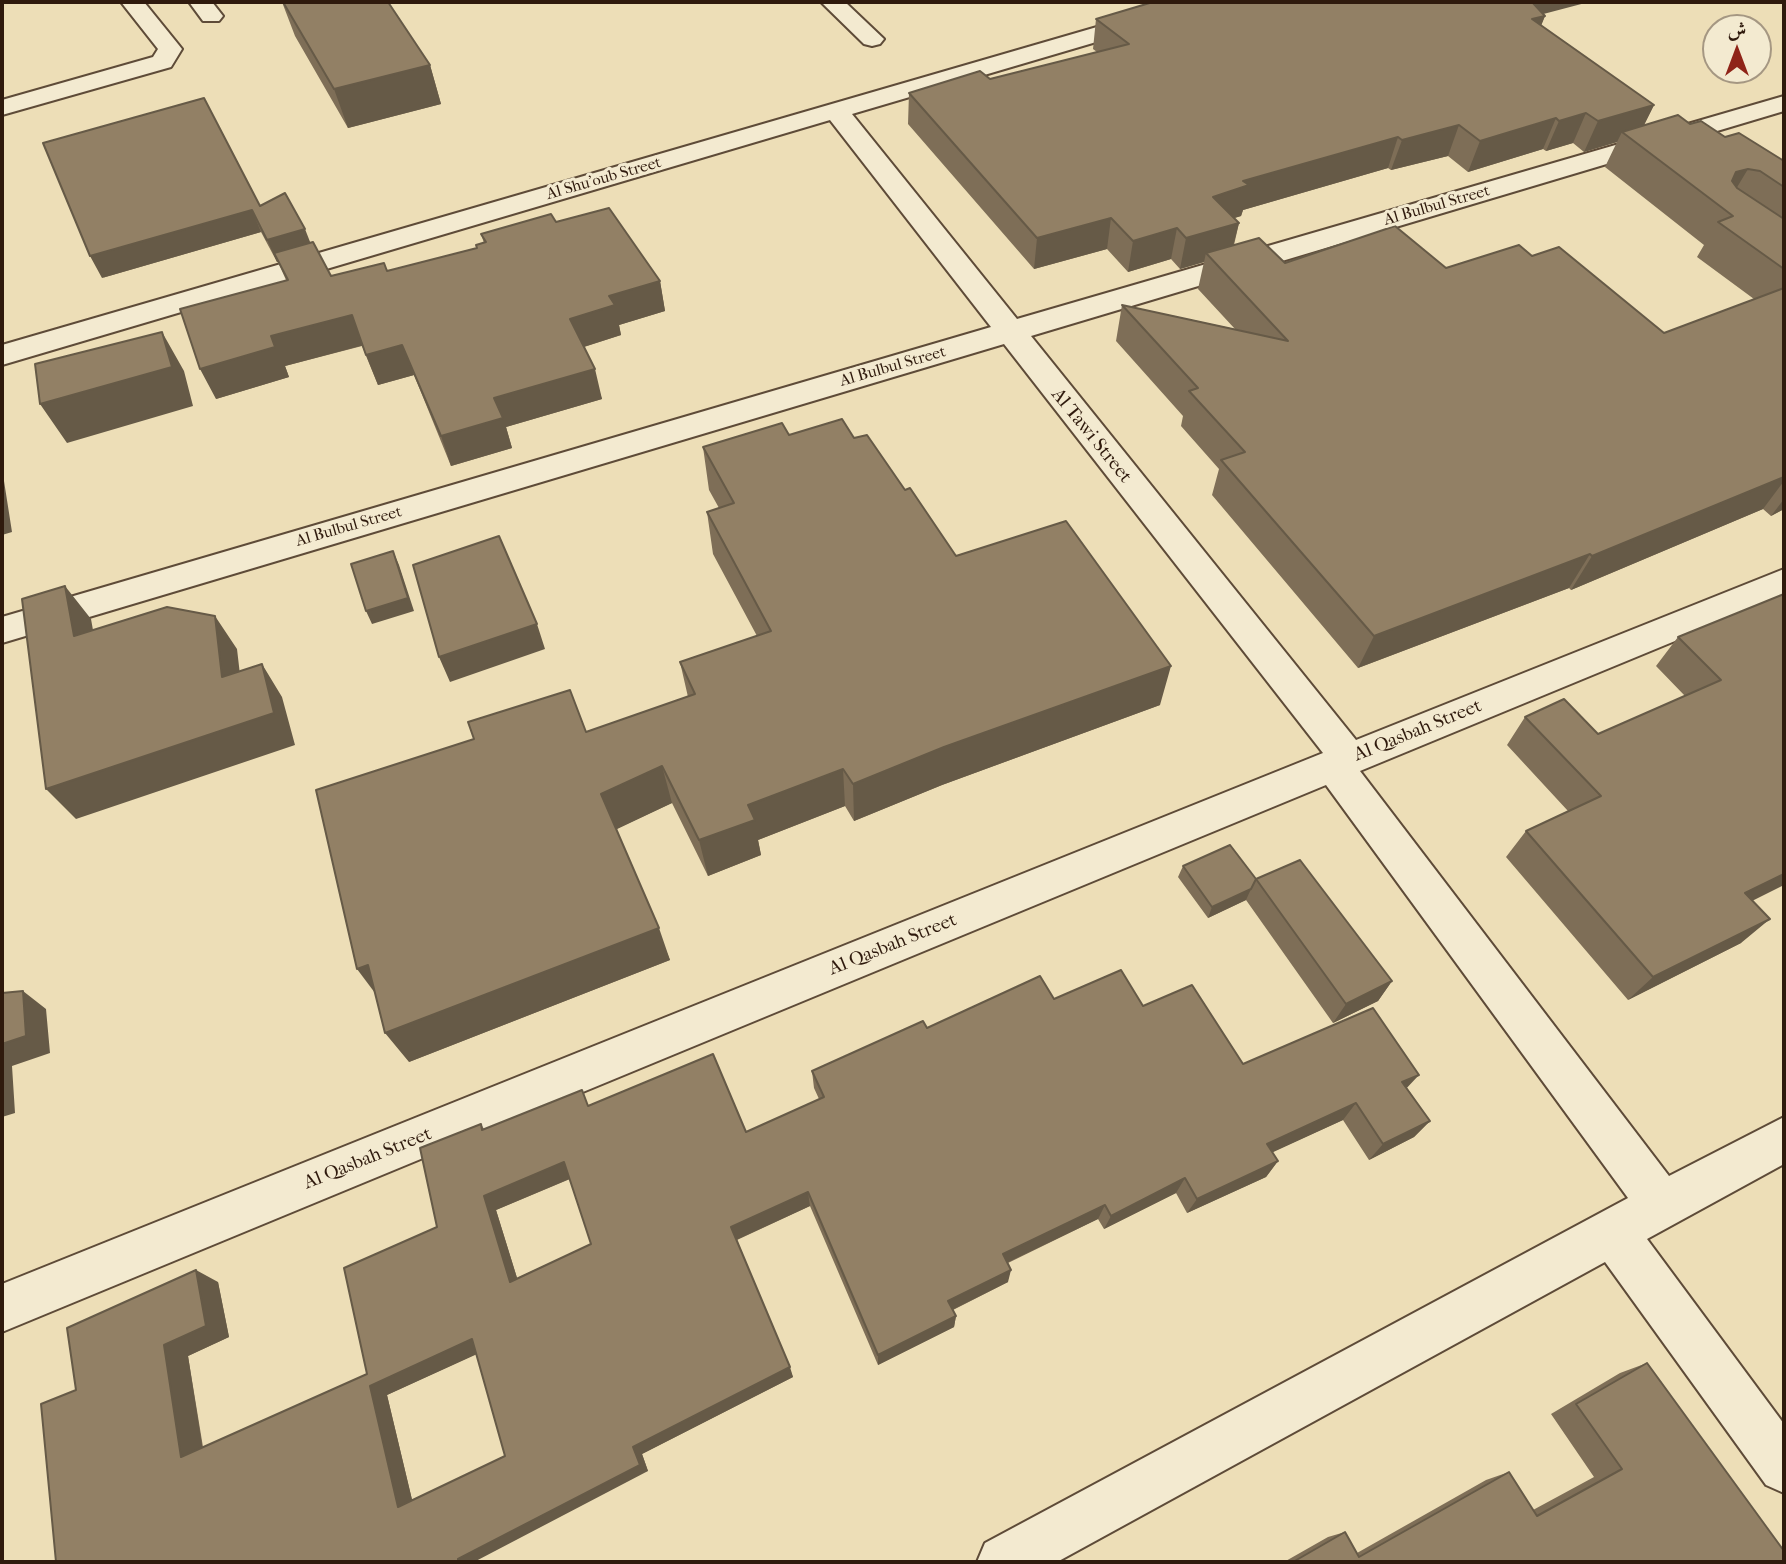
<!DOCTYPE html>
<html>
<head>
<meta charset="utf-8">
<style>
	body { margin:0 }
	#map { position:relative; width:1786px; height:1564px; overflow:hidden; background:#eddeb7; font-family:"IM FELL French Canon",Amiri,serif }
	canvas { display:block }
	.frame { position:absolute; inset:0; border:4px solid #2f1a0d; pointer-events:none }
	.north { position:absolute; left:1702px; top:14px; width:70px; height:70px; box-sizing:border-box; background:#f3ead0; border:2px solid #a59782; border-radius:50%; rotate:0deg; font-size:19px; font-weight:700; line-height:28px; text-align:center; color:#2f1a0d }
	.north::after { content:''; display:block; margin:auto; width:24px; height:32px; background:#8f2418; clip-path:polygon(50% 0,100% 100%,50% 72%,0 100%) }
</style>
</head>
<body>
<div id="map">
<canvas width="1786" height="1564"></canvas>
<div class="frame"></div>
<div class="north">ش</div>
</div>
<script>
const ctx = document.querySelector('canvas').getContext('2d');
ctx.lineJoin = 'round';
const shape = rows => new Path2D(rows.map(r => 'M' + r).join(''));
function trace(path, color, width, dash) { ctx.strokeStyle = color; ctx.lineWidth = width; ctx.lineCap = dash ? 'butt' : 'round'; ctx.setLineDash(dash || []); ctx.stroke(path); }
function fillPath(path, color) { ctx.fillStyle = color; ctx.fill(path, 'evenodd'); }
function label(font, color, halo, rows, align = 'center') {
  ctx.font = font + ' "IM FELL French Canon",serif'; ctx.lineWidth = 6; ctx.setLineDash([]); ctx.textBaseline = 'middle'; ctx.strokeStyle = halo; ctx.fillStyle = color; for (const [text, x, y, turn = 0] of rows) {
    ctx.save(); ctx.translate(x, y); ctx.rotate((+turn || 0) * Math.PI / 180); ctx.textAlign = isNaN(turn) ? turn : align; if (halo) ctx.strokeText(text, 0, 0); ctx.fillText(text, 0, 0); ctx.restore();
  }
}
const street = shape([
	[121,2,144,2,178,44,182,49,171,67,2,115,2,100,153,57,158,49,121,2],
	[189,2,212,2,223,16,219,21,203,21,189,2],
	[821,2,845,2,884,39,880,44,872,46,864,44,821,2],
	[1183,2,1218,2,1215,7,852,114,1017,319,1784,96,1784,111,1031,336,1356,740,1784,569,1784,596,1360,771,1669,1176,1784,1117,1784,1164,1647,1239,1784,1424,1784,1493,1766,1485,1605,1262,1057,1562,977,1562,985,1543,1628,1198,1326,785,2,1332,2,1284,1323,753,1004,344,2,643,2,617,991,327,830,120,2,365,2,345,1183,2]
]);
const wall = shape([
	[282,2,388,2,430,65,441,104,348,128,295,36],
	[1543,14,1545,16,1541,25,1654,105,1644,125,1690,124,1784,161,1784,509,1771,516,1763,509,1571,590,1569,588,1358,668,1212,495,1219,469,1181,426,1183,416,1116,341,1122,305,1235,329,1198,289,1204,262,1180,269,1171,259,1128,272,1107,249,1034,269,908,124,909,93,990,79,1097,52,1093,49,1096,19],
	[1617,142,1605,167,1704,245,1697,257,1754,299,1664,333,1532,256,1446,268,1285,263,1234,245,1239,223,1234,218,1241,216,1243,210,1388,168,1391,170,1448,156,1468,172,1543,149,1546,151,1573,143,1584,152],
	[260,206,310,243,331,276,387,271,476,248,484,243,481,234,556,222,660,281,665,311,619,325,621,335,584,347,602,399,506,427,512,448,451,466,414,375,378,385,362,346,285,366,289,377,216,399,286,280,278,262,277,262,261,232,102,278],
	[789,435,854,438,905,490,956,556,1160,705,942,785,854,821,845,806,758,840,761,855,708,876,672,803,616,829,670,960,409,1062,586,732,688,697,680,662,757,636,713,554,707,512,719,508,709,490,703,447],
	[1784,594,1752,901,1741,943,1628,1000,1506,857,1526,831,1568,811,1507,745,1525,717,1598,734,1685,696,1656,666,1678,637],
	[1183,866,1256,879,1392,981,1378,1001,1333,1023,1246,900,1208,918,1178,877],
	[1054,999,1143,1006,1243,1064,1407,1088,1430,1121,1414,1137,1369,1160,1343,1120,1272,1152,1278,1161,1266,1177,1187,1213,1176,1193,1104,1229,1098,1219,1008,1263,1008,1282,953,1310,956,1316,954,1327,878,1365,810,1206,737,1240,793,1377,642,1454,648,1471,56,1562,76,1390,218,1282,229,1337,188,1356,203,1447,367,1374,437,1227,481,1124,484,1129,590,1106,746,1132,819,1099,814,1088,812,1071,927,1028],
	[570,1179,591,1244,517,1278,496,1210],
	[476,1354,505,1456,412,1500,387,1395],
	[1647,1363,1784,1562,1284,1562,1328,1537,1345,1532,1357,1553,1486,1480,1509,1472,1533,1510,1594,1477,1551,1414,1620,1373]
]);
const shadedWall = shape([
	[1521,2,1589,2,1513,22],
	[1545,16,1533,46,1532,19],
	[430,65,441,104,348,128,334,89],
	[1654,105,1639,135,1622,132,1617,142,1584,152,1598,121],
	[1586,113,1573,143,1546,151,1559,121],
	[1556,118,1543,149,1468,172,1480,141],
	[1459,125,1448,156,1391,170,1402,140],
	[1398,137,1388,168,1243,210,1241,216,1206,227,1213,197,1243,181],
	[1748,169,1727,204,1720,206,1736,172],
	[252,210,261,232,102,278,90,256],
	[1111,218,1107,249,1034,269,1037,238],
	[1239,223,1231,254,1206,253,1204,262,1180,269,1186,238],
	[1177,228,1171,259,1128,272,1133,241],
	[305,229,314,252,274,253,278,262,277,262,267,240],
	[660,281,665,311,619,325,621,335,577,349,570,319,609,296],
	[352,315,364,345,285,366,289,377,216,399,200,369,271,336],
	[162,332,184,371,193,406,67,443,40,404],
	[402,345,414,375,378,385,366,355],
	[595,369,602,399,506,427,512,448,451,466,441,436,494,398],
	[1784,477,1784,481,1763,509,1571,590,1592,556],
	[2,478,4,481,12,532,2,535],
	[1784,499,1784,509,1771,516],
	[393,551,399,565,414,611,372,624,366,611],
	[1590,554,1569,588,1358,668,1374,636],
	[65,586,91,619,100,669,74,636],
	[215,616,237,649,244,709,222,677],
	[537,624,545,649,450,682,439,657],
	[262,664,282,697,295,745,76,819,46,789],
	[1171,666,1160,705,942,785,854,821,853,784,944,747],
	[662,766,672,803,613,831,601,794],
	[843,769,845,806,758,840,761,855,708,876,699,840,748,805],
	[1784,874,1784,885,1718,918,1745,893],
	[1251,889,1246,900,1208,918,1212,907],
	[1770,919,1741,943,1628,1000,1653,977],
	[659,928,670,960,409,1062,385,1033],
	[368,965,381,1001,357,969],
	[2,969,6,1014,2,1011],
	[1392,981,1378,1001,1333,1023,1346,1004],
	[23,991,46,1009,50,1053,12,1066,15,1113,2,1117,2,1044],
	[1419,1075,1403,1092,1402,1082],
	[1356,1103,1343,1120,1256,1160,1267,1144],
	[1430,1121,1414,1137,1369,1160,1383,1144],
	[1278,1161,1266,1177,1187,1213,1197,1199],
	[564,1162,574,1177,496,1210,522,1294,510,1282,484,1196],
	[1185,1178,1176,1193,1104,1229,1111,1216],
	[808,1192,810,1206,736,1240,731,1227],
	[1105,1205,1098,1219,1000,1266,1003,1254],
	[196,1270,218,1282,229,1337,188,1356,205,1464,181,1457,164,1345],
	[1011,1270,1008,1282,946,1313,948,1301],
	[956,1316,954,1327,878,1365,878,1355],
	[472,1339,486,1350,387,1395,415,1512,398,1507,370,1386],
	[790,1367,793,1377,642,1454,648,1471,474,1562,458,1562,458,1559,633,1447]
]);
const building = shape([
	[283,2,388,2,430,65,334,89,283,2],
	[1153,2,1532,2,1545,16,1532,19,1654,105,1598,121,1586,113,1559,121,1556,118,1480,141,1459,125,1402,140,1398,137,1243,181,1249,185,1213,197,1239,223,1186,238,1177,228,1133,241,1111,218,1037,238,909,93,980,71,990,79,1129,44,1096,19,1153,2],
	[204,98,260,206,285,193,305,229,267,240,252,210,90,256,43,143,204,98],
	[1678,115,1690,124,1701,121,1725,137,1739,133,1784,161,1784,187,1760,171,1748,169,1736,172,1732,181,1737,188,1784,219,1784,269,1718,222,1733,216,1622,132,1678,115],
	[609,208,660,281,609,296,615,305,570,319,595,369,494,398,503,418,441,436,402,345,366,355,352,315,271,336,275,347,200,369,180,309,288,280,274,253,313,242,331,276,384,263,387,271,477,248,476,245,486,242,481,234,551,214,556,222,609,208],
	[1395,226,1446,268,1519,245,1532,256,1559,247,1664,333,1784,288,1784,477,1592,556,1590,554,1374,636,1221,460,1245,452,1189,391,1198,388,1122,305,1288,341,1206,253,1259,238,1285,263,1395,226],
	[162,332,172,367,40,404,35,364,162,332],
	[842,419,854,438,867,435,905,490,910,488,956,556,1066,521,1171,666,944,747,853,784,843,769,748,805,755,820,699,840,662,766,601,794,659,928,385,1033,368,965,357,969,316,790,474,739,468,722,570,690,586,732,695,694,680,662,771,631,707,512,734,503,703,447,782,423,789,435,842,419],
	[499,536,537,624,439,657,413,565,499,536],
	[393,551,408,598,366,611,351,564,393,551],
	[65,586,74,636,167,607,215,616,222,677,262,664,274,713,46,789,22,599,65,586],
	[1784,594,1784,874,1745,893,1770,919,1653,977,1526,831,1601,796,1525,717,1564,699,1598,734,1721,680,1678,637,1784,594],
	[1230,845,1256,879,1251,889,1212,907,1183,866,1230,845],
	[1300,860,1392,981,1346,1004,1256,879,1300,860],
	[1121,970,1143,1006,1192,985,1243,1064,1373,1008,1419,1075,1402,1082,1430,1121,1383,1144,1356,1103,1267,1144,1278,1161,1197,1199,1185,1178,1111,1216,1105,1205,1003,1254,1011,1270,948,1301,956,1316,878,1355,808,1192,731,1227,790,1367,633,1447,640,1465,458,1559,458,1562,56,1562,41,1404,76,1390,67,1328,196,1270,206,1326,164,1345,181,1457,367,1374,344,1268,437,1227,420,1148,481,1124,482,1130,582,1090,588,1106,713,1054,746,1132,824,1097,812,1071,923,1021,927,1028,1040,976,1054,999,1121,970],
	[564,1162,591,1244,510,1282,484,1196,564,1162],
	[472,1339,505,1456,398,1507,370,1386,472,1339],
	[23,991,26,1036,2,1044,2,993,23,991],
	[1647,1363,1784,1551,1784,1562,1293,1562,1345,1532,1359,1557,1509,1472,1537,1516,1622,1469,1576,1404,1647,1363]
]);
const farStreetnames = [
	["Al Shu'oub Street",604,179,-16],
	["Al Bulbul Street",1437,206,-16],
	["Al Bulbul Street",893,367,-16],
	["Al Bulbul Street",349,527,-16]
];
const streetNames = [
	["Al Tawi Street",1091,436,51],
	["Al Qasbah Street",1418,731,-22],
	["Al Qasbah Street",893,945,-22],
	["Al Qasbah Street",368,1159,-22]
];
trace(street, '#5e4b38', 4);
fillPath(street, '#f3ead0');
fillPath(wall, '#7e6e57');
fillPath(shadedWall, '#665a47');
fillPath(building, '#928065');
trace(building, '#665a47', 2);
label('16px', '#2f1a0d', '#f3ead0', farStreetnames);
label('19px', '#2f1a0d', '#f3ead0', streetNames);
</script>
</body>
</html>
